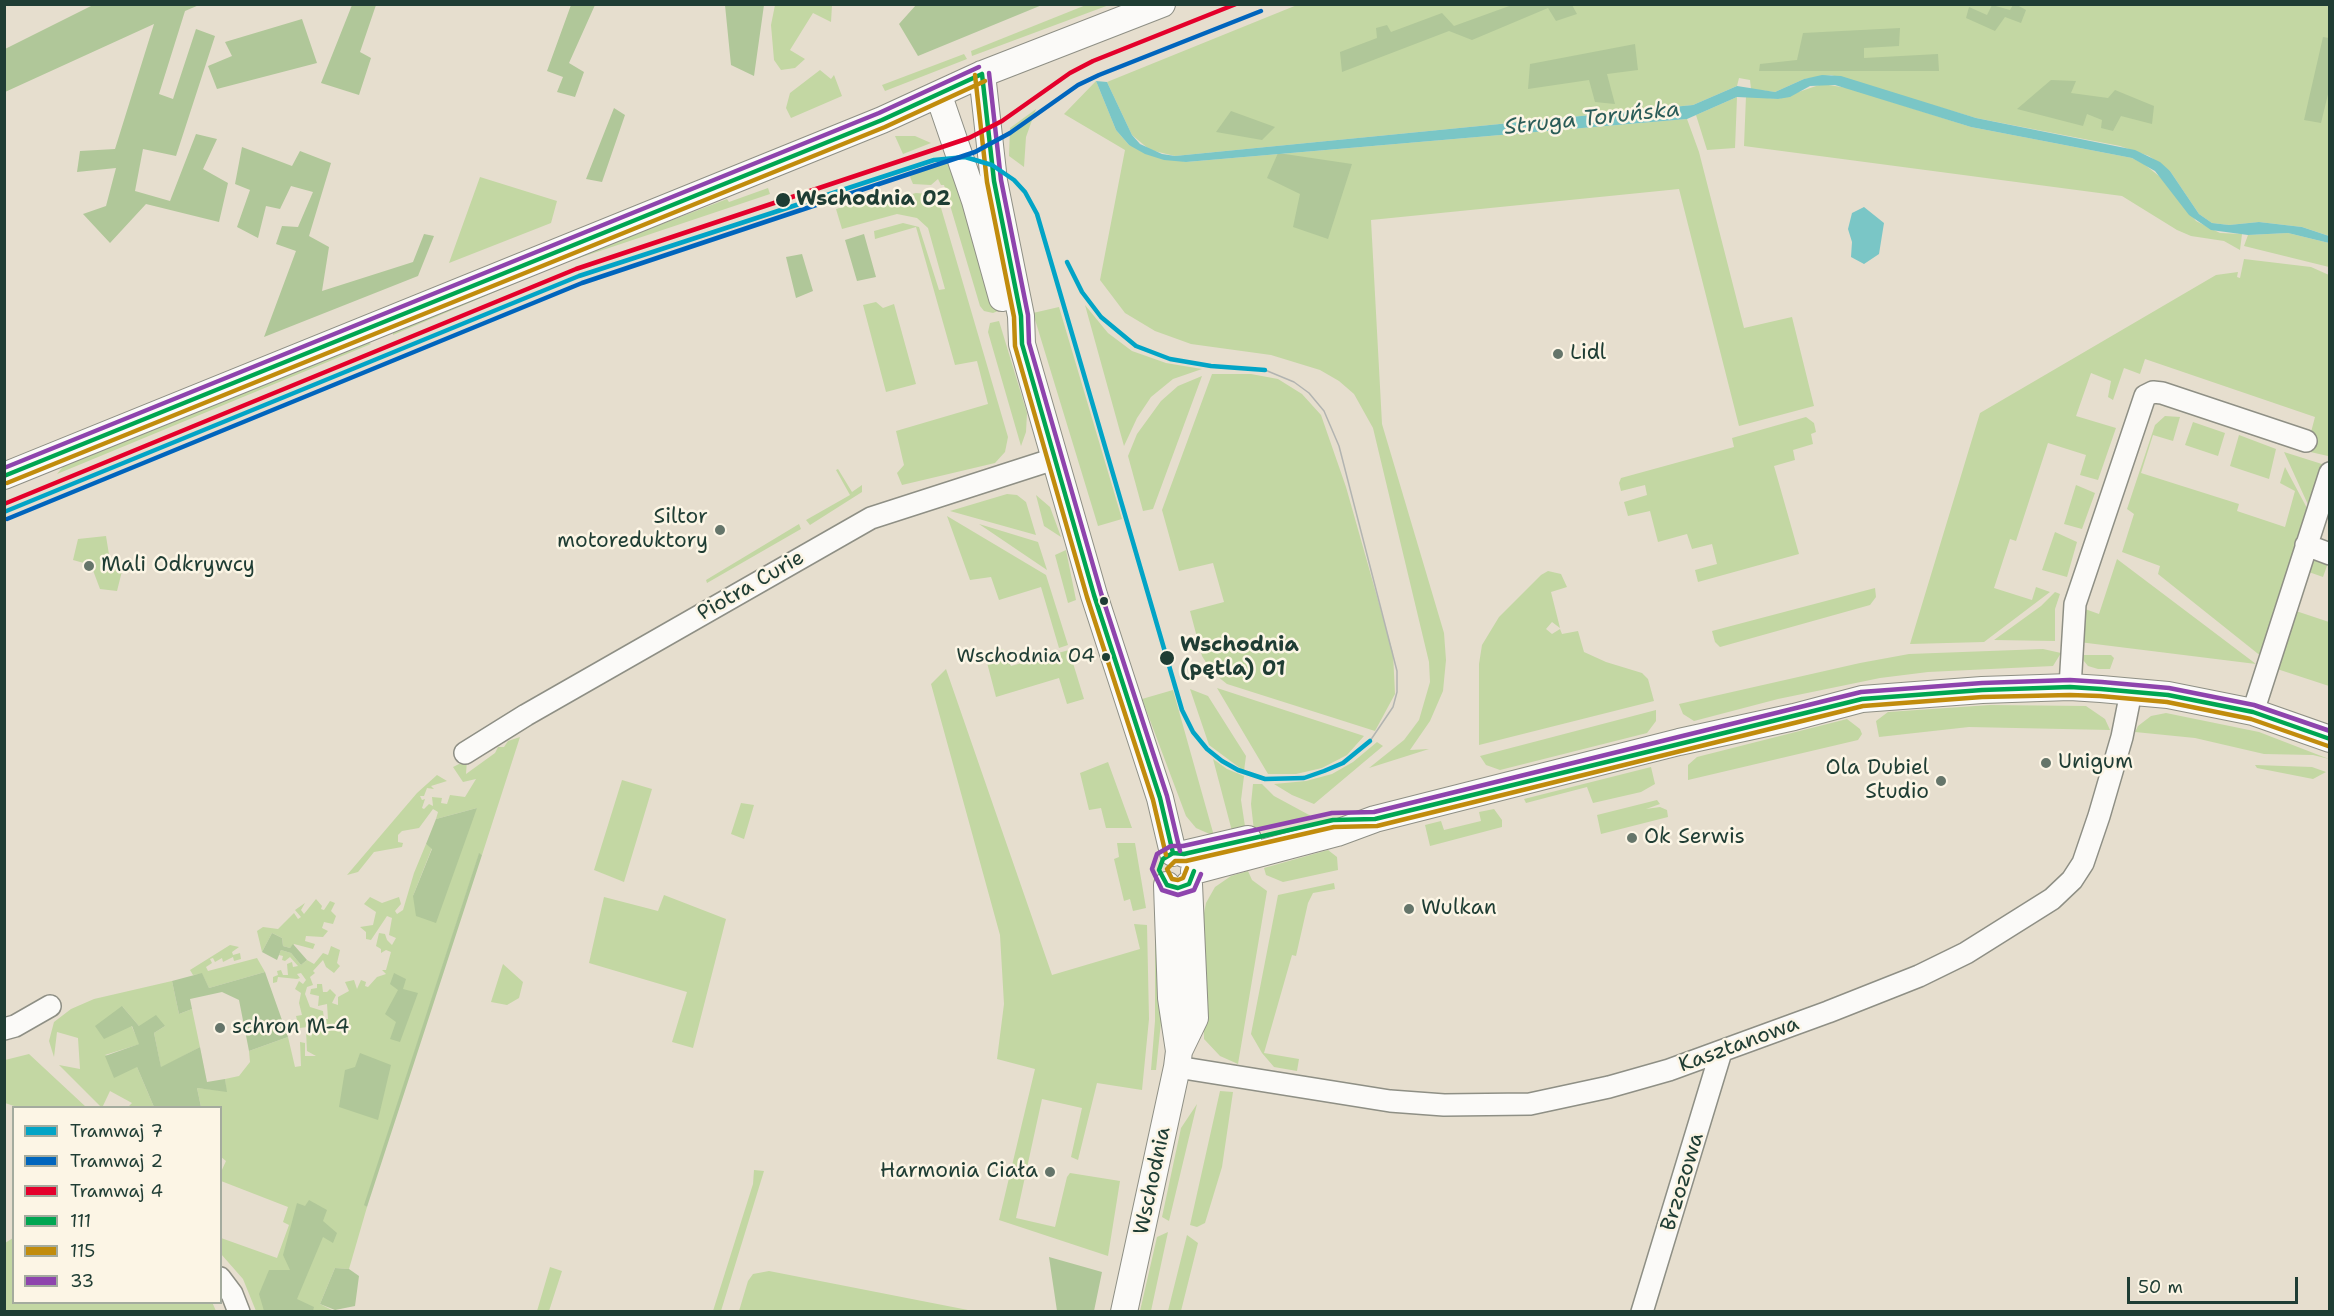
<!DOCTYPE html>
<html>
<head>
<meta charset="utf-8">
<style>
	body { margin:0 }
	#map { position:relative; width:2334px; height:1316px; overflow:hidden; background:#e6dece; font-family:"Shantell Sans",sans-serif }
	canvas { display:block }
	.frame { position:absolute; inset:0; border:6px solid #1f3d34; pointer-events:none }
	.legend { position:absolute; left:12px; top:1106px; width:210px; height:198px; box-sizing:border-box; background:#fcf5e5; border:2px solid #a4ab9e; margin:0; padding:8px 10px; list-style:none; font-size:18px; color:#1f3d34 }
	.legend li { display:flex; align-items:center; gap:12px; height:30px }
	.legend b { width:30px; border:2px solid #a4ab9e }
	.scale { position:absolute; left:2127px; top:1277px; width:171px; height:27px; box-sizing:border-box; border:3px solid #1f3d34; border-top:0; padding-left:8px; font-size:18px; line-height:21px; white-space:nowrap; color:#1f3d34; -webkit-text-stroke:4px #fcf5e5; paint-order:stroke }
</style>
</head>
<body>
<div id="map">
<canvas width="2334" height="1316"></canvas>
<div class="frame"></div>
<ul class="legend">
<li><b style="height:8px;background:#02a4c6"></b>Tramwaj 7</li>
<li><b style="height:8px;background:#0065bd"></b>Tramwaj 2</li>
<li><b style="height:8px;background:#e4002b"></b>Tramwaj 4</li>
<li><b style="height:8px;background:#00a651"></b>111</li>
<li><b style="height:8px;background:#c18c0d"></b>115</li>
<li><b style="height:8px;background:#8e44ad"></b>33</li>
</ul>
<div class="scale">50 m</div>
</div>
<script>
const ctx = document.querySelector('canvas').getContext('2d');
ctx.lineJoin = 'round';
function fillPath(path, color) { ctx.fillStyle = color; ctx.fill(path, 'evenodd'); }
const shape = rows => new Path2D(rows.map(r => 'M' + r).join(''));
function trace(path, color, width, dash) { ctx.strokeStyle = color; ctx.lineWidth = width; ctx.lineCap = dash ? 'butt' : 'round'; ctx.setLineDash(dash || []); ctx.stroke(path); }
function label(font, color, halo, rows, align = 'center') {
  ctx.font = font + ' "Shantell Sans",sans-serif'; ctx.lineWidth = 5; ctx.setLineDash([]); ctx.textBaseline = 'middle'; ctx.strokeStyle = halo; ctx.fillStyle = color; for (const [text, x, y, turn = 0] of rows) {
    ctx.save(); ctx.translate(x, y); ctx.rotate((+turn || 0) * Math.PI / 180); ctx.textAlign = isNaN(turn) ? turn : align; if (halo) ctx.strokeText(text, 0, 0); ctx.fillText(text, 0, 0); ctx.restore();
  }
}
const green = shape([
	[810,4,832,5,831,22,813,13,790,50,805,59,795,68,781,70,774,60,771,25,775,5],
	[1086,5,1109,5,972,56,971,51],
	[1297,5,2329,5,2329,236,2302,227,2259,222,2229,225,2212,223,2199,214,2170,171,2149,156,2120,146,1976,118,1831,75,1804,79,1775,92,1751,89,1750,80,1739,78,1737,86,1693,105,1175,156,1150,150,1132,135,1107,82],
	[964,54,967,59,885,91,882,85],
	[820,70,831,79,834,75,842,96,791,118,786,108,790,93],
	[1096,81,1116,130,1129,145,1186,162,1687,119,1699,152,1744,328,1792,317,1814,406,1739,426,1679,189,1371,220,1382,424,1444,633,1446,660,1443,691,1430,721,1410,750,1429,749,1369,768,1404,740,1419,720,1430,682,1429,662,1373,428,1354,394,1339,381,1320,370,1271,355,1191,344,1155,331,1125,313,1100,280,1125,150,1064,114],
	[1822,84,1848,88,1971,127,2132,158,2144,164,2164,180,2196,221,2220,233,2242,234,2240,250,2224,241,2191,236,2177,230,2122,196,1744,146,1746,96,1778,99],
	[1737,97,1735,148,1707,150,1696,115],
	[1036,109,1026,137,1024,167,1009,156,1010,128],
	[895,136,915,136,931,143,903,154],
	[948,161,949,168,955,167,998,311,993,313,984,311,980,306,944,185,941,185,938,179,931,185,913,184,908,172],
	[480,177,557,201,551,223,449,263],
	[768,188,770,194,564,263,393,335,393,330,622,233,659,225,727,199,729,202],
	[899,193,904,196,916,193,928,194,939,201,1008,437,1005,452,995,463,902,485,897,473,904,465,896,431,988,404,977,361,955,365,916,227,875,239,874,231,903,223,919,227,939,290,945,289,928,228,917,218,897,214,842,229,836,209,867,199,870,205,883,202,884,196],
	[2288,233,2329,243,2329,267,2244,246,2248,235],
	[2244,259,2311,267,2329,275,2328,456,2306,451,2315,417,2145,359,2140,374,2124,368,2113,400,2108,397,2111,381,2091,373,2076,416,2116,428,2098,480,2080,475,2086,455,2048,443,2016,541,2010,539,1994,588,2032,600,2036,587,2050,592,1984,642,1910,644,1980,413,2216,275,2238,272,2237,277,2240,278],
	[876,302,883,308,894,304,916,384,886,392,863,305],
	[1085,305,1108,333,1132,351,1166,363,1202,369,1173,379,1151,397,1137,418,1124,446],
	[1059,307,1122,519,1098,526,1033,313],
	[999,321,1027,413,1026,432,1021,446,988,332,990,323],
	[366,340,371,344,57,474,66,463],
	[1212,374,1251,374,1278,379,1302,394,1321,415,1346,487,1393,653,1395,694,1375,731,1227,684,1212,672,1202,656,1190,611,1224,602,1213,563,1179,571,1162,510],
	[1202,376,1153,509,1143,511,1128,456,1137,434,1161,401,1178,386],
	[2165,416,2180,417,2173,441,2153,435,2141,473,2239,504,2237,511,2285,527,2295,491,2280,483,2285,467,2308,510,2262,657,2158,574,2160,566,2122,552,2134,514,2127,509,2155,425],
	[1806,417,1814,423,1816,432,1811,434,1813,444,1793,450,1795,460,1774,466,1799,554,1698,582,1695,570,1717,564,1712,544,1692,549,1687,534,1658,542,1650,511,1628,516,1624,502,1647,495,1645,485,1621,491,1619,483,1621,478,1734,447,1732,438],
	[2193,422,2225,433,2218,456,2185,445],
	[2239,435,2276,449,2269,479,2230,466],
	[2284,452,2325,465,2310,509],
	[838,469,852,492,862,485,862,492,810,525,806,520,850,495,836,470],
	[2076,485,2095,493,2082,529,2064,524],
	[1007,494,1017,495,1026,502,1036,535,950,511],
	[1036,495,1050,507,1061,537,1044,526],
	[947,516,1046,575,1068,645,1059,648,1041,587,999,600,991,577,970,580],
	[799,524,801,529,707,583,706,580],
	[979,524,1038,542,1047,570],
	[2055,532,2077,542,2067,577,2042,570],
	[106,536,111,567,122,571,117,591,100,589,91,565,73,560,78,539],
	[1066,550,1076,600,1068,603,1055,555],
	[2308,558,2329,560,2323,577,2306,571,2293,610,2329,622,2329,686,2274,668],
	[2117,559,2256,664,2079,642,2085,609,2099,614],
	[1548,571,1561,574,1567,587,1551,592,1560,628,1552,622,1546,629,1552,634,1560,629,1562,634,1578,631,1584,652,1606,662,1642,673,1648,679,1654,701,1479,745,1479,664,1482,645,1499,617,1541,575],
	[1875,588,1876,597,1870,605,1720,647,1715,642,1712,631],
	[2055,592,2060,594,2055,609,2055,641,1994,640,2041,606],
	[1003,649,1011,666,1069,650,1084,699,1067,704,1059,678,996,697,985,655],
	[2043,649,2061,653,2053,666,1928,672,1880,678,1778,699,1694,721,1683,714,1679,704,1860,663,1909,654],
	[2079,655,2111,655,2114,658,2110,669,2098,669,2088,666],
	[946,669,1052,975,1140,949,1134,924,1147,925,1149,1019,1142,1090,1097,1083,1078,1160,1071,1157,1082,1108,1042,1099,1016,1218,1055,1227,1067,1177,1070,1173,1120,1181,1108,1256,999,1220,1035,1069,997,1059,1004,1004,1000,935,931,684],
	[1217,688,1364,736,1347,755,1322,768,1296,774,1268,774],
	[1190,689,1208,696,1246,756,1244,771,1209,745],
	[1173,690,1214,836,1196,828,1186,816,1142,699],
	[1990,705,2086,706,2105,719,2110,730,1969,727,1879,737,1876,721,1888,712],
	[1656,710,1656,721,1647,733,1500,770,1486,765,1480,756],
	[2166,713,2259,732,2329,759,2313,755,2264,754,2195,738,2135,732,2138,726,2151,716],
	[1847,719,1860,729,1862,734,1858,740,1688,780,1688,765,1697,757],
	[520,737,482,855,479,854,365,1205,367,1207,349,1269,335,1268,320,1304,334,1311,256,1311,243,1279,221,1254,221,1238,277,1258,289,1225,283,1222,288,1207,221,1181,221,1172,226,1161,221,1157,220,1108,201,1107,197,1088,226,1091,225,1079,239,1076,250,1062,249,1051,288,1037,295,1067,301,1066,300,1042,305,1043,305,1056,316,1056,307,1051,306,1031,310,1032,311,1038,314,1020,309,1027,299,1028,296,1016,302,1015,299,1003,301,993,295,989,299,981,303,984,306,980,301,973,297,974,300,978,297,979,278,977,277,982,273,983,273,977,278,975,277,971,281,970,283,975,288,975,287,964,292,962,293,967,298,966,290,957,285,961,282,960,283,956,279,955,281,950,291,953,301,965,307,960,314,964,323,953,328,955,331,946,340,950,337,963,340,966,334,973,326,967,323,960,313,971,315,973,310,977,313,985,307,987,305,994,310,1007,323,1011,324,1019,328,1019,327,1004,318,1006,319,996,310,994,311,989,317,988,317,984,322,984,323,992,327,992,330,989,336,995,332,1003,338,1005,338,997,349,991,345,982,354,980,357,989,361,980,366,982,365,986,368,987,377,977,386,974,382,970,386,970,391,952,386,950,381,953,381,949,376,946,379,933,385,934,387,940,392,945,396,938,389,935,392,918,387,916,371,940,366,939,366,932,360,927,373,925,376,912,364,904,370,897,382,903,399,897,401,904,395,911,397,914,403,910,414,873,426,844,432,848,413,896,477,808,436,819,438,812,433,809,419,828,402,831,398,835,398,842,403,843,402,847,374,852,358,872,347,875,417,793,437,775,447,781,431,786,434,789,427,788,424,796,420,796,422,800,425,799,422,808,424,809,429,804,433,806,432,797,442,798,441,803,447,804,450,795,465,797,476,779,463,782,453,767,467,760,466,774,495,753,498,747,504,747,508,741],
	[1377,742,1383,746,1314,804,1292,795,1274,784,1306,781,1332,774,1353,762],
	[1213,759,1227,769,1244,776,1241,800,1246,833,1233,835],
	[1108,762,1132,828,1106,828,1101,808,1089,810,1080,773],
	[2255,765,2312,767,2326,772,2313,779,2257,768],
	[1651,767,1655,784,1641,792,1593,803,1587,787,1526,803,1524,799],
	[622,780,652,789,624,882,594,870],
	[1253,784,1262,784,1274,796,1311,816,1254,831,1251,804],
	[1657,800,1660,804,1646,809,1660,807,1667,810,1668,817,1601,834,1597,815],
	[741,803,754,805,744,839,731,834],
	[1494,809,1502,820,1502,827,1430,846,1425,825,1441,821,1444,830,1481,821,1479,812],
	[1117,843,1135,843,1146,908,1133,911,1130,899,1124,901,1114,859,1119,857],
	[1328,850,1337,857,1338,870,1283,882,1266,875,1264,868],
	[1248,871,1252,880,1267,891,1238,1064,1220,1056,1204,1039,1202,923,1206,903,1215,887,1231,876],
	[1334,883,1335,889,1313,893,1308,903,1296,956,1292,955,1264,1053,1299,1059,1297,1071,1274,1067,1262,1053,1251,1034,1278,895],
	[664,895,726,919,693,1048,672,1042,687,992,589,963,604,897,658,911],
	[316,899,322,906,321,909,324,910,330,901,335,903,331,911,336,916,333,924,324,922,322,928,328,931,323,937,306,936,305,941,315,944,313,949,294,944,290,948,283,946,282,938,272,933,262,952,257,931,263,927,278,929,294,913,298,919,301,917,295,910,305,903,301,910,304,914],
	[1155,922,1162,928,1161,1022,1156,1070,1151,1070,1155,1021],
	[230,945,239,947,232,952,233,955,240,953,241,959,234,961,233,957,223,962,222,958,215,962,213,958,210,959,212,963,206,967,208,971,257,958,265,972,209,988,202,974,193,975,190,970],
	[503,964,523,982,519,998,507,1005,491,1002],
	[172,981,179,1014,192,1009,200,1047,161,1068,154,1033,165,1026,139,1026,122,1006,140,1044,105,1055,137,1067,154,1107,128,1107,132,1103,110,1091,102,1108,59,1065,80,1069,78,1038,57,1032,54,1057,49,1041,54,1022,71,1009,94,999],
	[29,1054,86,1107,17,1107,5,1103,5,1060],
	[1220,1091,1233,1092,1222,1167,1205,1223,1197,1227,1190,1225],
	[1197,1104,1169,1221,1162,1217,1181,1128],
	[754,1170,764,1171,721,1311,713,1311,753,1184],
	[1168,1232,1151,1311,1140,1311,1157,1237],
	[1187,1235,1198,1243,1181,1311,1168,1311],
	[13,1238,14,1302,212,1302,216,1311,5,1311,5,1243],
	[550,1267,562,1271,549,1311,537,1311],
	[769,1271,968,1310,971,1311,739,1311,748,1281,753,1274]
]);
const forest = shape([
	[93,5,199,5,185,11,159,94,173,99,196,29,215,36,176,156,143,149,135,191,170,201,196,134,217,139,203,169,228,183,219,222,146,204,110,243,83,214,106,206,116,168,77,172,80,151,115,149,154,24,5,92,5,49],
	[352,5,376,5,360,52,371,58,359,95,321,83],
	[571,5,595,5,569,63,584,72,575,97,557,92,563,77,547,71],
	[725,5,764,5,754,76,731,65],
	[916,5,916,4,1042,5,918,56,899,24],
	[1512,5,1572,5,1577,14,1556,21,1548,8,1472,40,1449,31,1342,72,1340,52,1377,38,1376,28,1387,25,1391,32,1442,13,1454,26],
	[1992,5,2010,10,2013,5,2017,5,2026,10,2021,23,2005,17,1995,31,1966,18,1969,7,1987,15],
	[302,19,317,63,217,89,208,66,232,56,225,42],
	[1900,28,1899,46,1864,48,1864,58,1938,54,1939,71,1759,71,1760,64,1797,60,1803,33],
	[2323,37,2329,38,2329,90,2321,123,2304,120],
	[1635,44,1638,70,1607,74,1615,104,1595,102,1589,80,1528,89,1530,64],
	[2051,80,2076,81,2071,93,2108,98,2115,90,2154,106,2152,124,2121,116,2113,131,2101,128,2102,120,2087,114,2083,126,2017,109],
	[614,108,625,115,602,182,586,179],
	[1231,111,1275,127,1262,140,1216,132],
	[242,147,292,166,300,151,331,163,309,236,329,247,322,291,413,262,424,234,434,236,418,276,264,337,296,251,276,244,282,226,298,227,313,192,291,186,280,209,266,206,258,238,237,227,250,190,235,184],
	[1278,153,1352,164,1328,239,1293,227,1300,194,1267,178],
	[864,234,876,277,857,281,845,240],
	[802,254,813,291,796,298,786,257],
	[477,808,436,923,416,916,413,896,432,849,426,844,436,819],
	[479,853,482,855,367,1207,364,1205],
	[272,933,282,938,283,946,290,948,293,944,307,960,301,965,291,953,281,950,277,960,262,952],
	[265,972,288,1037,249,1051,239,1000,222,992,190,999,192,1009,179,1014,172,981,202,973,209,988],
	[394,973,406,979,403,989,418,993,400,1042,390,1039,396,1022,385,1014,398,990,390,984],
	[122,1006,139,1026,156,1015,165,1026,154,1033,161,1067,200,1047,207,1082,225,1079,227,1092,197,1088,201,1107,154,1107,137,1067,114,1078,105,1056,139,1044,132,1026,104,1039,95,1026],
	[360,1053,391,1065,378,1120,339,1107,345,1070,355,1067],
	[309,1200,327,1210,323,1221,337,1233,333,1243,323,1237,297,1299,314,1307,313,1311,264,1311,259,1294,269,1270,290,1270,283,1255,297,1203,305,1206],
	[1049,1257,1102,1272,1094,1311,1057,1311],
	[335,1268,349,1269,359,1276,355,1306,335,1310,320,1304]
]);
const water = shape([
	[1822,75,1841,76,1976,118,2135,150,2160,162,2170,171,2199,214,2212,223,2229,225,2259,222,2302,227,2329,236,2329,243,2288,233,2248,235,2211,230,2189,215,2155,171,2132,158,1971,127,1835,85,1810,86,1790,97,1778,99,1737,97,1687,119,1186,162,1164,160,1145,154,1129,145,1116,130,1096,81,1107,82,1132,135,1140,144,1162,154,1175,156,1693,105,1737,86,1775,92,1804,79],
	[1864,207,1884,223,1879,254,1864,264,1851,257,1852,242,1848,229,1852,213]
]);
const minor = shape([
	[2306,545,2330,554],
	[2070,687,2075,604,2145,396,2153,392,2162,393,2306,441],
	[2253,712,2330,473],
	[465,753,526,715,871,518,1054,459],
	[4,1029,15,1026,50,1006],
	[1177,1067,1390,1101,1444,1105,1530,1104,1609,1087,1669,1070,1828,1012,1919,976,1966,953,2052,899,2072,880,2083,863,2099,816,2122,737,2131,692],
	[220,1278,232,1294,239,1312],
	[1642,1312,1721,1052]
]);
const tertiary = shape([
	[982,74,994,181,1021,316,1022,344,1094,595,1160,798,1173,853],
	[939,96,975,201,1002,298],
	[4,476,882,120,982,74,1162,4],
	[1184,854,1248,839],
	[1194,871,1337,833,1375,819,1679,742,1794,717,1862,699,1982,690,2070,687,2101,689,2168,695,2253,712,2330,739],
	[1179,1051,1195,1018,1189,884],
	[1124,1312,1177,1067,1179,1051,1171,998,1167,885]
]);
const tram = shape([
	[1265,370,1294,382,1309,393,1324,411,1339,446,1397,671,1397,692,1393,707,1370,741]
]);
const bus1 = shape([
	[982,74,994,181,1021,316,1022,344,1094,595,1160,798,1173,853],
	[4,476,882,120,982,74],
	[1194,871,1189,884,1178,888,1167,885,1159,870,1163,859,1173,853,1184,854,1333,820,1375,819,1862,699,1982,690,2070,687,2101,689,2168,695,2253,712,2330,739]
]);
const bus2 = shape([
	[975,75,987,182,1014,317,1015,346,1087,597,1153,800,1166,855],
	[7,483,885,127,985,81],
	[1187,868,1183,878,1178,880,1172,879,1167,869,1175,861,1186,861,1334,827,1377,826,1863,706,1982,697,2070,695,2100,696,2167,702,2251,719,2328,746]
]);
const bus3 = shape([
	[989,73,1001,180,1028,315,1029,343,1101,593,1167,796,1180,851],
	[4,468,879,113,979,67],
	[1201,874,1194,890,1178,895,1162,890,1152,869,1157,854,1171,846,1183,846,1332,813,1374,812,1861,692,1982,683,2070,680,2102,682,2169,688,2254,705,2330,731]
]);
const tram1 = shape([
	[1067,262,1082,292,1101,317,1136,346,1170,359,1211,366,1265,370],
	[4,512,579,276,934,160,965,157,992,165,1014,180,1025,192,1037,214,1182,710,1193,732,1207,749,1222,761,1238,770,1265,779,1304,778,1324,771,1343,763,1370,741]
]);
const tram2 = shape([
	[7,519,582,283,975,152,1010,133,1078,85,1099,75,1261,11]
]);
const tram3 = shape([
	[4,504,576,269,969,138,1002,121,1070,73,1093,61,1236,4]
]);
const markers = [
	[783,200,8,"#1f3d34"],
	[1558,354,6,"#65756a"],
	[720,530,6,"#65756a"],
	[89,566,6,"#65756a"],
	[1104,601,5,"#1f3d34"],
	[1106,657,5,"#1f3d34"],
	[1167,658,8,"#1f3d34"],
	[2046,763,6,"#65756a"],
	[1941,781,6,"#65756a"],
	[1632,838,6,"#65756a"],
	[1409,909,6,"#65756a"],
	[220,1028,6,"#65756a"],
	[1050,1172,6,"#65756a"]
];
const busNames = [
	["Wschodnia 04",1095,657]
];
const stopNames = [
	["Wschodnia 02",796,200],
	["Wschodnia",1180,646],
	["(pętla) 01",1180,670]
];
const poiNames = [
	["Lidl",1570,354],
	["Siltor",708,518,"right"],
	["motoreduktory",708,542,"right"],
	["Mali Odkrywcy",101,566],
	["Unigum",2058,763],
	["Ola Dubiel",1929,769,"right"],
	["Studio",1929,793,"right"],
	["Ok Serwis",1644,838],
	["Wulkan",1421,909],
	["schron M-4",232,1028],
	["Harmonia Ciała",1038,1172,"right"]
];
const streetNames = [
	["Piotra Curie",751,586,-30],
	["Kasztanowa",1739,1045,-20],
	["Wschodnia",1153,1181,-78],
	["Brzozowa",1683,1182,-73]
];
const waterNames = [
	["Struga Toruńska",1592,119,-6]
];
fillPath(green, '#c3d7a3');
fillPath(forest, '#b0c799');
fillPath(water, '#7ac6c6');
trace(minor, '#8e8f85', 24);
trace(tertiary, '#8e8f85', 28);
trace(minor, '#fbfaf8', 21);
trace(tertiary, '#fbfaf8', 26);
trace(tram, '#b2b4b1', 1.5);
trace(bus1, '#00a651', 4.5);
trace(bus2, '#c18c0d', 4.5);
trace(bus3, '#8e44ad', 4.5);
trace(tram1, '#02a4c6', 4.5);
trace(tram2, '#0065bd', 4.5);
trace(tram3, '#e4002b', 4.5);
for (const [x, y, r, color] of markers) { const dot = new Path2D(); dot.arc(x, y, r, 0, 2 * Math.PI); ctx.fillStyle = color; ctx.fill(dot); trace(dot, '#fcf5e5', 2); }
label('20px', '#1f3d34', '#fcf5e5', busNames, 'right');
label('bold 21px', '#1f3d34', '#fcf5e5', stopNames, 'left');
label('21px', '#1f3d34', '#fcf5e5', poiNames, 'left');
label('21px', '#1f3d34', '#fcf5e5', streetNames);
label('italic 22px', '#2a5c58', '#fcf5e5', waterNames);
</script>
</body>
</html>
